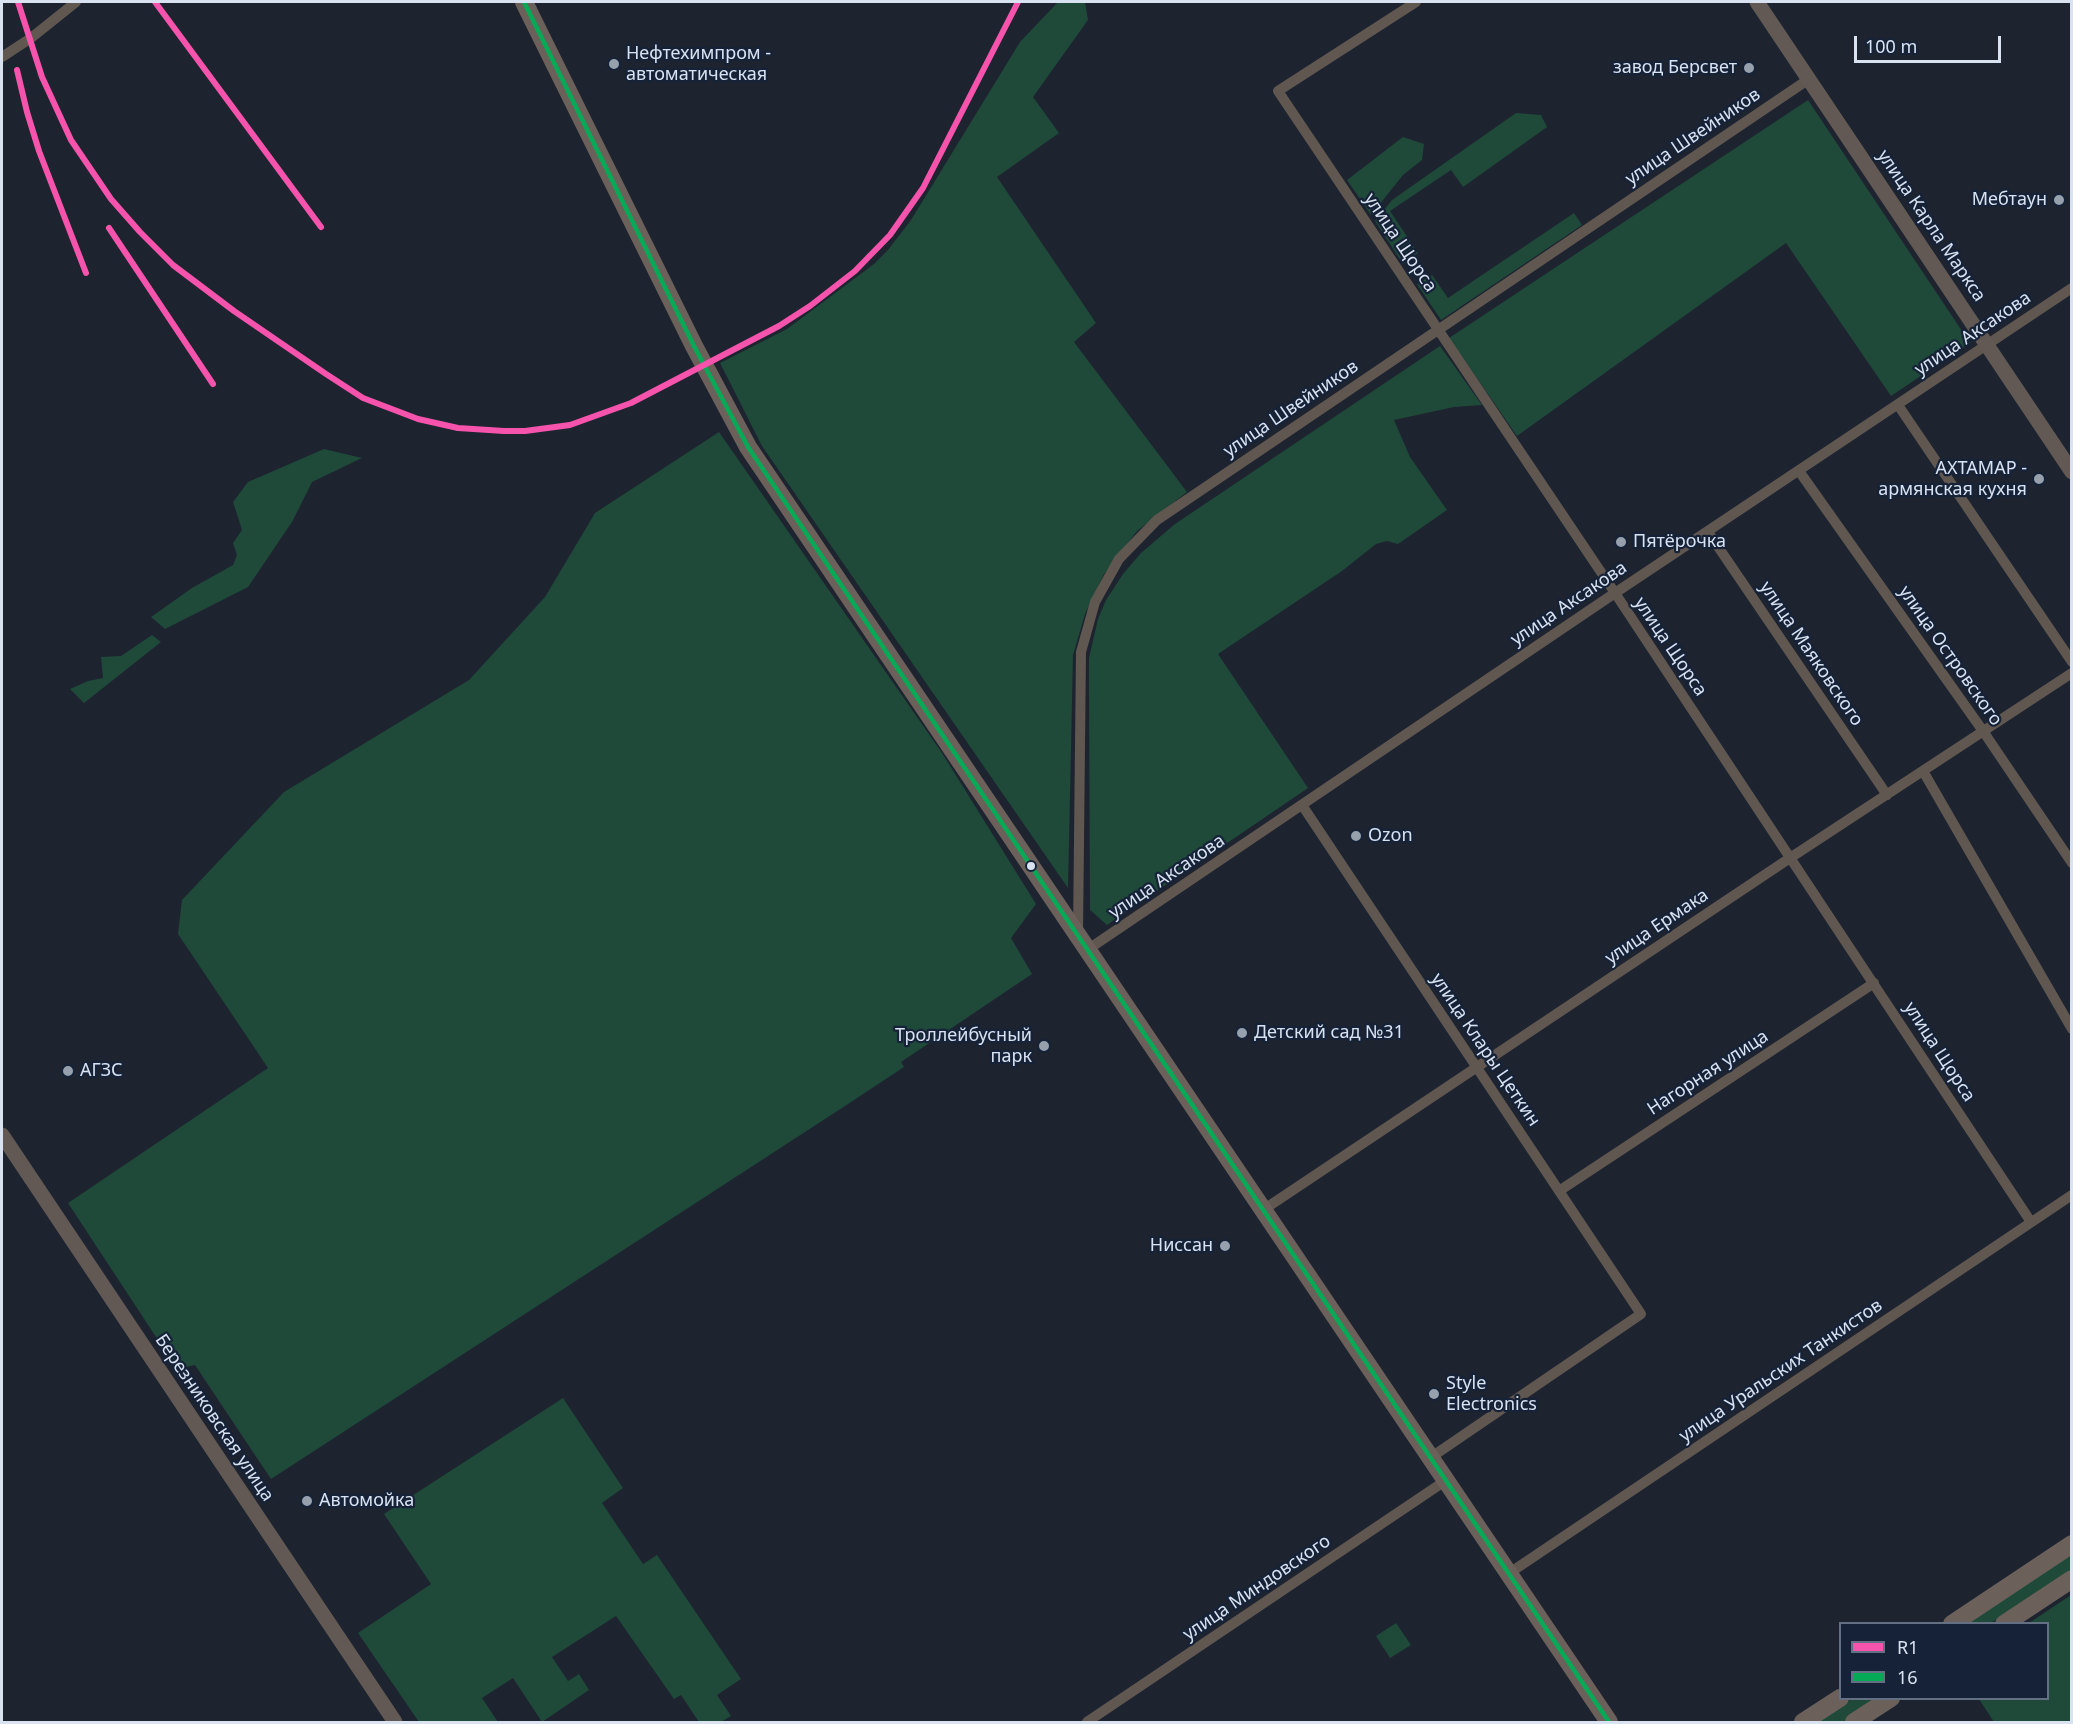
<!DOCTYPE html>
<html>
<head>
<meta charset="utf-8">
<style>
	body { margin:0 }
	#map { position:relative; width:2073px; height:1724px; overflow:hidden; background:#1d2430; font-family:"Noto Sans",sans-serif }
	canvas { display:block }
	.frame { position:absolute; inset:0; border:3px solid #d9e2f1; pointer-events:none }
	.legend { position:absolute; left:1839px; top:1622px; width:210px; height:78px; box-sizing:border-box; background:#152238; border:2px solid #636f82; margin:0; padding:8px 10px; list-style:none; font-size:18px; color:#d9e2f1 }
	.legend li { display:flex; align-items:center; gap:12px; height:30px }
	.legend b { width:30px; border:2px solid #636f82 }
	.scale { position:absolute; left:1854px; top:36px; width:147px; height:27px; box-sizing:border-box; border:3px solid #d9e2f1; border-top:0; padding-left:8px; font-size:18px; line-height:21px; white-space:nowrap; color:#d9e2f1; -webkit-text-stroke:4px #152238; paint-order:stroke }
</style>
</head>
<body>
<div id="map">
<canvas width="2073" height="1724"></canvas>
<div class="frame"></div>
<ul class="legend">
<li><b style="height:8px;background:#f653ac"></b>R1</li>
<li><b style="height:8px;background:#06aa56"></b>16</li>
</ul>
<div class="scale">100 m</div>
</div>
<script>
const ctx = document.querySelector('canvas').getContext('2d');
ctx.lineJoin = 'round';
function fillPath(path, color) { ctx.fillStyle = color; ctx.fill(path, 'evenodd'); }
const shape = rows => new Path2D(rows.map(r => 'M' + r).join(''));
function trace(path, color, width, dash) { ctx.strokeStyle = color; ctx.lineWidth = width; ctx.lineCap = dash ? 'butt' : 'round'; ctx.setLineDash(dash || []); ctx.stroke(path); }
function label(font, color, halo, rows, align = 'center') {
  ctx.font = font + ' "Noto Sans",sans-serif'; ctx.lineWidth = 4.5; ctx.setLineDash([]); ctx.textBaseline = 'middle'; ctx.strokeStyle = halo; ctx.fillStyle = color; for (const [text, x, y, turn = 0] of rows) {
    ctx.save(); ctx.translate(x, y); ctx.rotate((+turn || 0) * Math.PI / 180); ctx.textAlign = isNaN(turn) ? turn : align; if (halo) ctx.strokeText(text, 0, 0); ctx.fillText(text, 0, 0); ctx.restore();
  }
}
const green = shape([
	[1058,2,1085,2,1088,20,1033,97,1059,133,997,177,1096,323,1074,342,1187,492,1137,531,1104,574,1085,614,1073,655,1068,888,762,446,720,363,787,329,874,264,888,250,911,220,1020,42],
	[1808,100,1970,343,1891,396,1786,243,1517,436,1449,338],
	[1516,113,1541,115,1547,127,1463,187,1451,170,1390,211,1418,253,1403,264,1375,221,1392,200],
	[1403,137,1424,144,1422,160,1403,175,1371,215,1347,180],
	[1574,213,1582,225,1441,320,1417,284,1432,275,1448,298],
	[1440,346,1482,405,1454,407,1394,420,1410,457,1447,510,1398,544,1387,541,1376,544,1342,571,1218,654,1308,788,1107,925,1090,910,1089,692,1089,658,1098,619,1106,600,1123,574,1141,553,1175,524],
	[719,432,942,753,1036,904,1011,938,1032,974,901,1062,904,1067,845,1106,271,1479,195,1365,177,1369,68,1203,268,1068,178,934,182,900,284,792,469,680,545,597,595,513],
	[324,449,362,458,312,482,292,522,248,587,165,629,151,617,192,588,233,565,237,555,233,543,242,530,233,502,248,482],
	[152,635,161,642,84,703,70,689,88,681,103,678,101,657,121,656],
	[563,1398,623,1488,602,1503,643,1564,657,1555,741,1679,717,1695,731,1716,721,1722,699,1722,681,1695,674,1699,616,1616,552,1657,568,1681,579,1674,589,1690,542,1722,513,1678,482,1698,498,1722,419,1722,358,1633,431,1584,384,1514],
	[2071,1553,2071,1570,1991,1623,1965,1624],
	[2071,1595,2071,1722,1994,1722,1979,1699,2048,1698,2048,1624,2029,1623],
	[1396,1623,1411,1645,1390,1658,1376,1636],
	[1852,1699,1880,1699,1843,1722,1815,1722]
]);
const street = shape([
	[1416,2,1278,91,1615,593,2031,1222],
	[2,57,31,38,76,2],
	[1898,405,2072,662],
	[1799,471,1983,731,2072,863],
	[1708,532,1887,795],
	[1923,771,2072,1029],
	[1302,805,1641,1314,1430,1458],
	[1078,934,1081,652,1095,602,1119,559,1157,520,1809,79],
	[1087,950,1615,593,2072,288],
	[1559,1191,1874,983],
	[1263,1210,1790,858,2072,673],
	[1508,1574,2072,1195],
	[1087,1722,1445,1481]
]);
const secondary = shape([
	[1757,2,2072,472],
	[2,1135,395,1722]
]);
const primary = shape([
	[524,2,694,346,748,447,1609,1722],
	[1952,1624,2072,1544],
	[2004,1624,2072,1579],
	[1803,1722,1840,1698],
	[1854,1722,1891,1698]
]);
const bus1 = shape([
	[524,2,694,346,748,447,1609,1722]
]);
const rail1 = shape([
	[18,2,42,77,71,140,111,199,140,232,173,265,234,311,326,374,363,398,418,419,458,428,504,431,525,431,570,425,631,403,779,326,810,306,855,271,890,235,923,188,1018,2],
	[155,2,321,227],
	[17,70,27,112,39,151,86,273],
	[109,228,213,384]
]);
const markers = [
	[614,64,6,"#97a0ad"],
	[1749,68,6,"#97a0ad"],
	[2059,200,6,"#97a0ad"],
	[2039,479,6,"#97a0ad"],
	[1621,542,6,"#97a0ad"],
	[1356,836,6,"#97a0ad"],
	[1031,866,5,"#d9e2f1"],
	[1242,1033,6,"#97a0ad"],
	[1044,1046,6,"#97a0ad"],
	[68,1071,6,"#97a0ad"],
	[1225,1246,6,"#97a0ad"],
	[1434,1394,6,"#97a0ad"],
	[307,1501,6,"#97a0ad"]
];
const poiNames = [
	["Нефтехимпром -",626,54],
	["автоматическая",626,75],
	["завод Берсвет",1737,68,"right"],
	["Мебтаун",2047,200,"right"],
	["АХТАМАР -",2027,469,"right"],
	["армянская кухня",2027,490,"right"],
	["Пятёрочка",1633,542],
	["Ozon",1368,836],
	["Детский сад №31",1254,1033],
	["Троллейбусный",1032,1036,"right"],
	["парк",1032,1057,"right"],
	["АГЗС",80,1071],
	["Ниссан",1213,1246,"right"],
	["Style",1446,1384],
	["Electronics",1446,1405],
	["Автомойка",319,1501]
];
const streetNames = [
	["улица Швейников",1693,137,-34],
	["улица Карла Маркса",1931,226,56],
	["улица Щорса",1400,243,56],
	["улица Аксакова",1973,334,-34],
	["улица Швейников",1291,409,-34],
	["улица Аксакова",1569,604,-34],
	["улица Щорса",1670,647,56],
	["улица Маяковского",1811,654,56],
	["улица Островского",1950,656,55],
	["улица Аксакова",1167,877,-34],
	["улица Ермака",1657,927,-34],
	["улица Клары Цеткин",1485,1050,56],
	["улица Щорса",1939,1052,57],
	["Нагорная улица",1708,1073,-33],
	["улица Уральских Танкистов",1781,1371,-34],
	["Березниковская улица",214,1418,56],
	["улица Миндовского",1257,1588,-34]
];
fillPath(green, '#1f4939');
trace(street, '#615751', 10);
trace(secondary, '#635954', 15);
trace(primary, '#6c605a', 18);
trace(bus1, '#06aa56', 4.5);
trace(rail1, '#f653ac', 6);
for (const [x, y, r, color] of markers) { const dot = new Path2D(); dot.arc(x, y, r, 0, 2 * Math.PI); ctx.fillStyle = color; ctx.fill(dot); trace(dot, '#152238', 2); }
label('18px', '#d9e2f1', '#152238', poiNames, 'left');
label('18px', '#d9e2f1', '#152238', streetNames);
</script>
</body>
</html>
